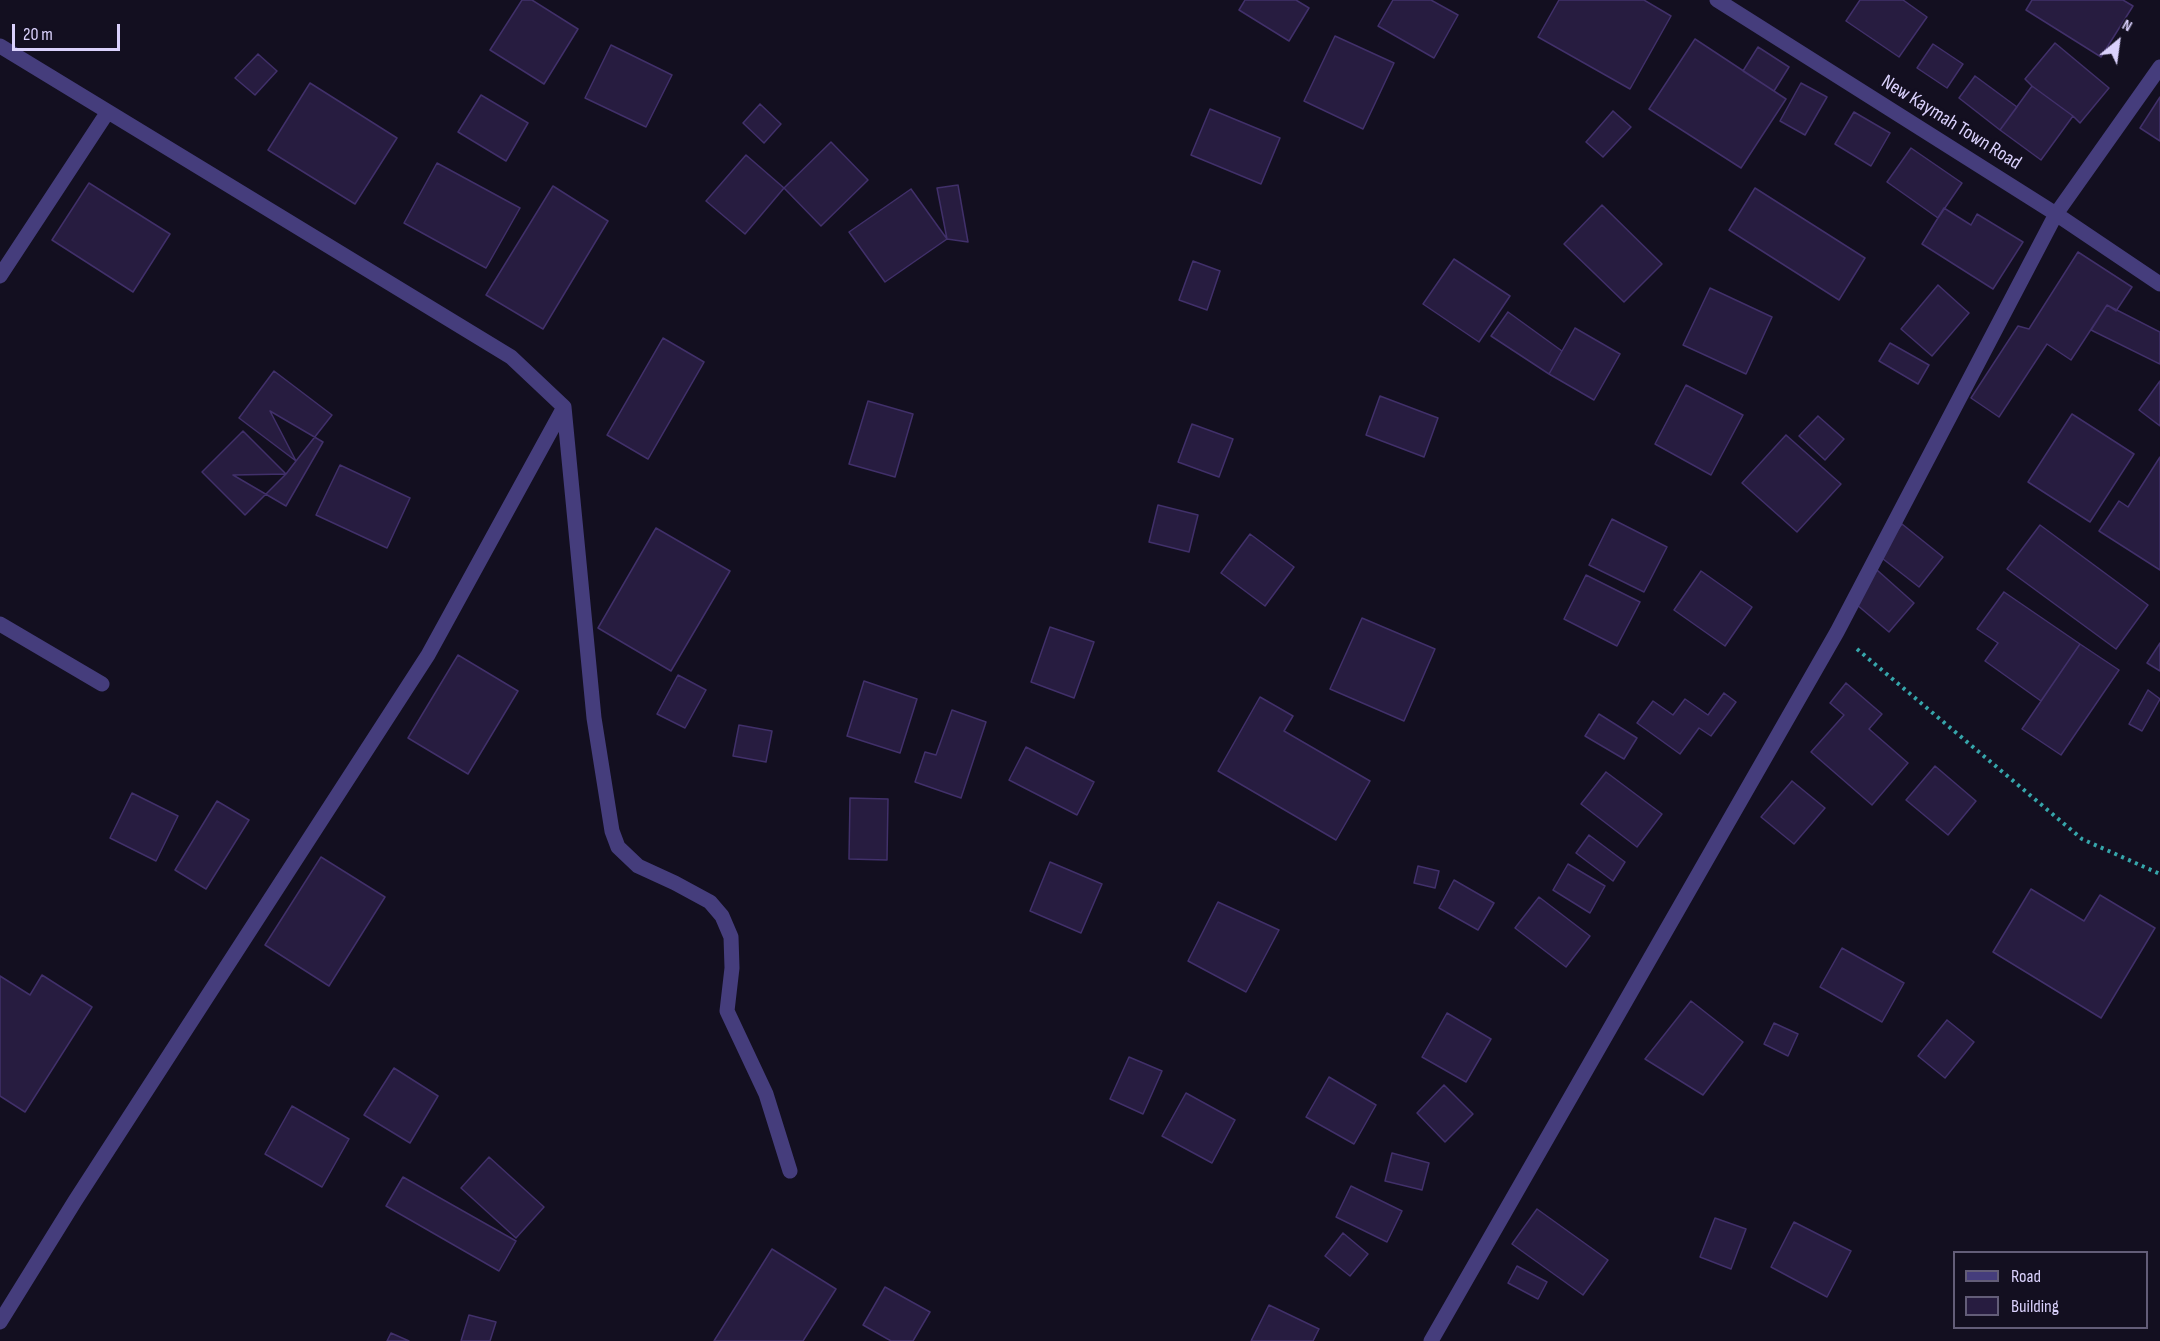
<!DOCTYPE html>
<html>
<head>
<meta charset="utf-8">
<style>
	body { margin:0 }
	#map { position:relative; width:2160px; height:1341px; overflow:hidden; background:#130f20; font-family:"Sofia Sans Condensed",sans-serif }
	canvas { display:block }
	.legend { position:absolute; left:1953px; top:1251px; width:195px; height:78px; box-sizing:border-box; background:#130f20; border:2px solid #635d78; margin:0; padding:8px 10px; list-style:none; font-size:18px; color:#dad1fc }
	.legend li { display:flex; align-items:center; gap:12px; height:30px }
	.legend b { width:30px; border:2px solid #635d78 }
	.north { position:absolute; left:2088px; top:12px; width:60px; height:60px; -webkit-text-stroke:4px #130f20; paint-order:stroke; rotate:29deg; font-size:16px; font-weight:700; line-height:24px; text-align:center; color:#dad1fc }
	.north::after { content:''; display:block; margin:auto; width:21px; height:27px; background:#dad1fc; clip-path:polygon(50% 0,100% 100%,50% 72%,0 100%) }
	.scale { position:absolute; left:12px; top:24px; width:108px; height:27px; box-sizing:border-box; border:3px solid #dad1fc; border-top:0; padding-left:8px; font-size:18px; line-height:21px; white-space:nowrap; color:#dad1fc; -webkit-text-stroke:4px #130f20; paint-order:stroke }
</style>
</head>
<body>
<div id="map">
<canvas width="2160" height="1341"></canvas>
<ul class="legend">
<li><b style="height:8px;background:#453d7c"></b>Road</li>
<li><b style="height:16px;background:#271c40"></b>Building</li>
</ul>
<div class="north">N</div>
<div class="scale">20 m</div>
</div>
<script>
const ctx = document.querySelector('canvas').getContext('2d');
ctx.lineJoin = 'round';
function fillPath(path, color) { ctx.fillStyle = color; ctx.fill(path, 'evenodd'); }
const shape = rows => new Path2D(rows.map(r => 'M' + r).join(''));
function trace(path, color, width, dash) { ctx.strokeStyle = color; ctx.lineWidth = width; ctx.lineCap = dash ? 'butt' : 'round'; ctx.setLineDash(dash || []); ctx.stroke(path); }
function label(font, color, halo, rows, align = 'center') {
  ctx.font = font + ' "Sofia Sans Condensed",sans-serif'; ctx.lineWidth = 6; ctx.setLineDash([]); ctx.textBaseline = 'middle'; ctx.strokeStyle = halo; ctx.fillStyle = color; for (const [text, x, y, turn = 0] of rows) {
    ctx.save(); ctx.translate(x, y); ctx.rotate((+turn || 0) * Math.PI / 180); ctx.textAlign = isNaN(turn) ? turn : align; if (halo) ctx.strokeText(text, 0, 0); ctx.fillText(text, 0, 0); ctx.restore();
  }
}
const building = shape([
	[522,0,532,0,578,29,544,84,490,50,522,0],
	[1245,0,1296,0,1309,8,1289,41,1239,10,1245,0],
	[1393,0,1431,0,1458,15,1434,58,1378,26,1393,0],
	[1559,0,1644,0,1671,16,1630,89,1538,37,1559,0],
	[1860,0,1903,0,1927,17,1899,57,1846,21,1860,0],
	[2032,0,2123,0,2133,6,2101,57,2026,10,2032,0],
	[1335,36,1394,63,1363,129,1304,101,1335,36],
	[1695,39,1786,99,1741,168,1649,109,1695,39],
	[2055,43,2109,88,2080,123,2073,116,2032,86,2025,79,2055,43],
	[1933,44,1963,64,1947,88,1917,68,1933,44],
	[611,45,672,75,646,127,585,98,611,45],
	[1758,47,1789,67,1774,91,1743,71,1758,47],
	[258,54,277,71,255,95,235,78,258,54],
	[1975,76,2017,107,2000,130,1959,98,1975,76],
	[310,83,397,138,355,204,268,150,310,83],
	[1801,83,1827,97,1805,135,1780,121,1801,83],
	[2032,86,2073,116,2041,160,2000,130,2032,86],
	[481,95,528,123,506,161,458,132,481,95],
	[2160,97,2160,141,2140,128,2160,97],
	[760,104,781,124,764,143,743,123,760,104],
	[1210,109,1280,138,1261,184,1191,155,1210,109],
	[1613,111,1631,127,1603,157,1586,142,1613,111],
	[1854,112,1890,133,1871,166,1835,144,1854,112],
	[831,142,868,180,821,226,784,188,831,142],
	[1911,148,1962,183,1938,218,1887,182,1911,148],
	[746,155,784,188,745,234,706,201,746,155],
	[437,163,520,208,486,268,404,223,437,163],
	[89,183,170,234,133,292,52,240,89,183],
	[958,185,968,242,947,239,937,188,958,185],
	[553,186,608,221,543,329,486,295,553,186],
	[1755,188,1865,258,1839,300,1729,230,1755,188],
	[911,189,947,239,885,282,849,232,911,189],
	[1602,205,1662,264,1624,302,1564,244,1602,205],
	[1944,208,1971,225,1977,214,2023,242,1993,289,1922,244,1944,208],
	[2078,252,2132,287,2116,311,2107,305,2071,360,2047,344,1999,417,1971,398,2018,326,2029,329,2078,252],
	[1454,259,1510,296,1479,342,1423,304,1454,259],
	[1193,261,1220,271,1207,310,1179,300,1193,261],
	[1938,285,1969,313,1932,356,1901,329,1938,285],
	[1710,288,1772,317,1746,374,1683,345,1710,288],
	[2107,305,2160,332,2160,364,2091,330,2107,305],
	[1508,312,1562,351,1549,374,1491,336,1508,312],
	[1575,328,1620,354,1594,400,1549,374,1575,328],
	[663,338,704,362,648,459,607,435,663,338],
	[1890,343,1929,365,1918,384,1879,361,1890,343],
	[274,371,332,415,296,461,239,418,274,371],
	[2160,381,2160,426,2139,410,2160,381],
	[1686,385,1743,415,1711,475,1655,444,1686,385],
	[1380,396,1438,418,1424,457,1366,435,1380,396],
	[868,401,913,414,895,477,849,464,868,401],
	[270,411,323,442,286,506,233,475,286,474,296,461,270,411],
	[2072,414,2134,454,2090,522,2028,482,2072,414],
	[1818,416,1844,439,1825,460,1799,436,1818,416],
	[1192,424,1233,439,1219,477,1178,462,1192,424],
	[243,431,286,474,245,515,202,472,243,431],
	[1786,435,1841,484,1797,532,1742,483,1786,435],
	[2160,457,2160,570,2099,531,2119,501,2128,507,2160,457],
	[340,465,410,498,387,548,316,515,340,465],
	[1158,505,1198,515,1189,552,1149,542,1158,505],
	[1612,519,1667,547,1644,592,1589,565,1612,519],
	[1902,524,1943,557,1919,587,1878,555,1902,524],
	[2040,525,2148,605,2116,649,2007,569,2040,525],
	[656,528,730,571,671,671,598,628,656,528],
	[1250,534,1294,567,1265,606,1221,573,1250,534],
	[1877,570,1914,603,1889,632,1850,599,1877,570],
	[1701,571,1752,607,1725,646,1674,610,1701,571],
	[1586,575,1640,602,1617,646,1564,619,1586,575],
	[2004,592,2080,644,2041,701,1985,661,1998,643,1977,629,2004,592],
	[1362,618,1435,649,1404,721,1330,689,1362,618],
	[1050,627,1094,642,1074,698,1031,682,1050,627],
	[2160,643,2160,671,2147,663,2160,643],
	[2080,644,2119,670,2061,755,2022,729,2080,644],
	[458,655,518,691,468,774,408,738,458,655],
	[678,675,706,690,685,728,657,714,678,675],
	[864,681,917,699,900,753,847,736,864,681],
	[1846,683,1882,714,1869,729,1908,763,1872,805,1811,752,1844,715,1830,703,1846,683],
	[2148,690,2160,699,2142,731,2129,724,2148,690],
	[1724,693,1736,702,1711,736,1699,728,1680,754,1637,723,1653,701,1673,715,1685,699,1708,715,1724,693],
	[1260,697,1293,716,1284,731,1370,781,1336,840,1218,771,1260,697],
	[952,710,986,722,961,798,915,782,925,752,936,755,952,710],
	[1599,714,1637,738,1624,759,1585,736,1599,714],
	[739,725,772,731,766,762,733,756,739,725],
	[1026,747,1094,782,1077,815,1009,780,1026,747],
	[1935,766,1976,801,1948,835,1906,800,1935,766],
	[1606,772,1662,814,1637,847,1581,804,1606,772],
	[1792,781,1825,808,1794,844,1761,817,1792,781],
	[132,793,178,816,156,861,110,838,132,793],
	[850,798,888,799,887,860,849,859,850,798],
	[217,801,249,820,206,889,175,870,217,801],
	[1589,835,1625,862,1613,881,1576,853,1589,835],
	[321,857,385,897,329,986,265,945,321,857],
	[1050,862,1102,884,1081,933,1030,911,1050,862],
	[1568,864,1605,886,1590,913,1553,890,1568,864],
	[1418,866,1439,871,1435,888,1414,883,1418,866],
	[1454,880,1494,903,1478,930,1439,908,1454,880],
	[2031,889,2084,921,2100,895,2155,928,2101,1018,1993,952,2031,889],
	[1539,897,1590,936,1566,967,1515,928,1539,897],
	[1218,902,1279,930,1246,992,1188,961,1218,902],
	[1842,948,1904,983,1882,1022,1820,987,1842,948],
	[42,975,92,1007,25,1112,0,1096,0,976,30,995,42,975],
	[1691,1001,1743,1042,1703,1095,1645,1059,1691,1001],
	[1447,1013,1491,1039,1466,1082,1422,1057,1447,1013],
	[1947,1020,1974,1042,1945,1078,1918,1056,1947,1020],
	[1774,1023,1798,1034,1788,1056,1764,1044,1774,1023],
	[1129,1057,1162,1071,1143,1114,1110,1099,1129,1057],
	[394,1068,438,1096,410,1143,364,1115,394,1068],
	[1329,1077,1376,1105,1354,1144,1306,1117,1329,1077],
	[1444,1085,1473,1114,1445,1142,1417,1113,1444,1085],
	[1186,1093,1235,1120,1212,1163,1162,1136,1186,1093],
	[292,1106,349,1139,322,1187,265,1154,292,1106],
	[1392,1153,1429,1163,1422,1190,1385,1181,1392,1153],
	[489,1157,544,1207,516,1238,461,1188,489,1157],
	[403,1177,516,1241,499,1271,386,1206,403,1177],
	[1351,1186,1402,1211,1387,1242,1336,1217,1351,1186],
	[1537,1209,1608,1260,1583,1295,1512,1244,1537,1209],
	[1715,1218,1746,1229,1731,1269,1700,1257,1715,1218],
	[1794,1222,1851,1251,1827,1297,1771,1267,1794,1222],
	[1343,1233,1368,1254,1350,1276,1325,1256,1343,1233],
	[772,1249,836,1289,803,1341,714,1341,772,1249],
	[1517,1266,1547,1282,1538,1299,1508,1283,1517,1266],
	[885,1287,930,1312,913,1341,891,1341,863,1325,885,1287],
	[1269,1305,1319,1329,1313,1341,1251,1341,1269,1305],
	[469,1315,496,1322,490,1341,461,1341,469,1315],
	[391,1333,409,1341,387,1341,391,1333]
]);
const path = shape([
	[1857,649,2082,839,2160,874]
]);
const minor = shape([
	[1717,0,2056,214,2160,284],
	[0,46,511,357,564,407,594,718,612,831,618,847,638,866,675,883,710,902,722,916,731,937,732,968,727,1011,766,1094,790,1171],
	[0,276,107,113],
	[0,624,102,684],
	[0,1322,75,1201,428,655,564,407],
	[1431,1341,1837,632,2056,214,2160,67]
]);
const streetNames = [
	["New Kaymah Town Road",1951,123,32]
];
fillPath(building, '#271c40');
trace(building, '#41306a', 1.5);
trace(path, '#36a6ab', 4, [3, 4.5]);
trace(minor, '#453d7c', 15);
label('20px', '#dad1fc', '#130f20', streetNames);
</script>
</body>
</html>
